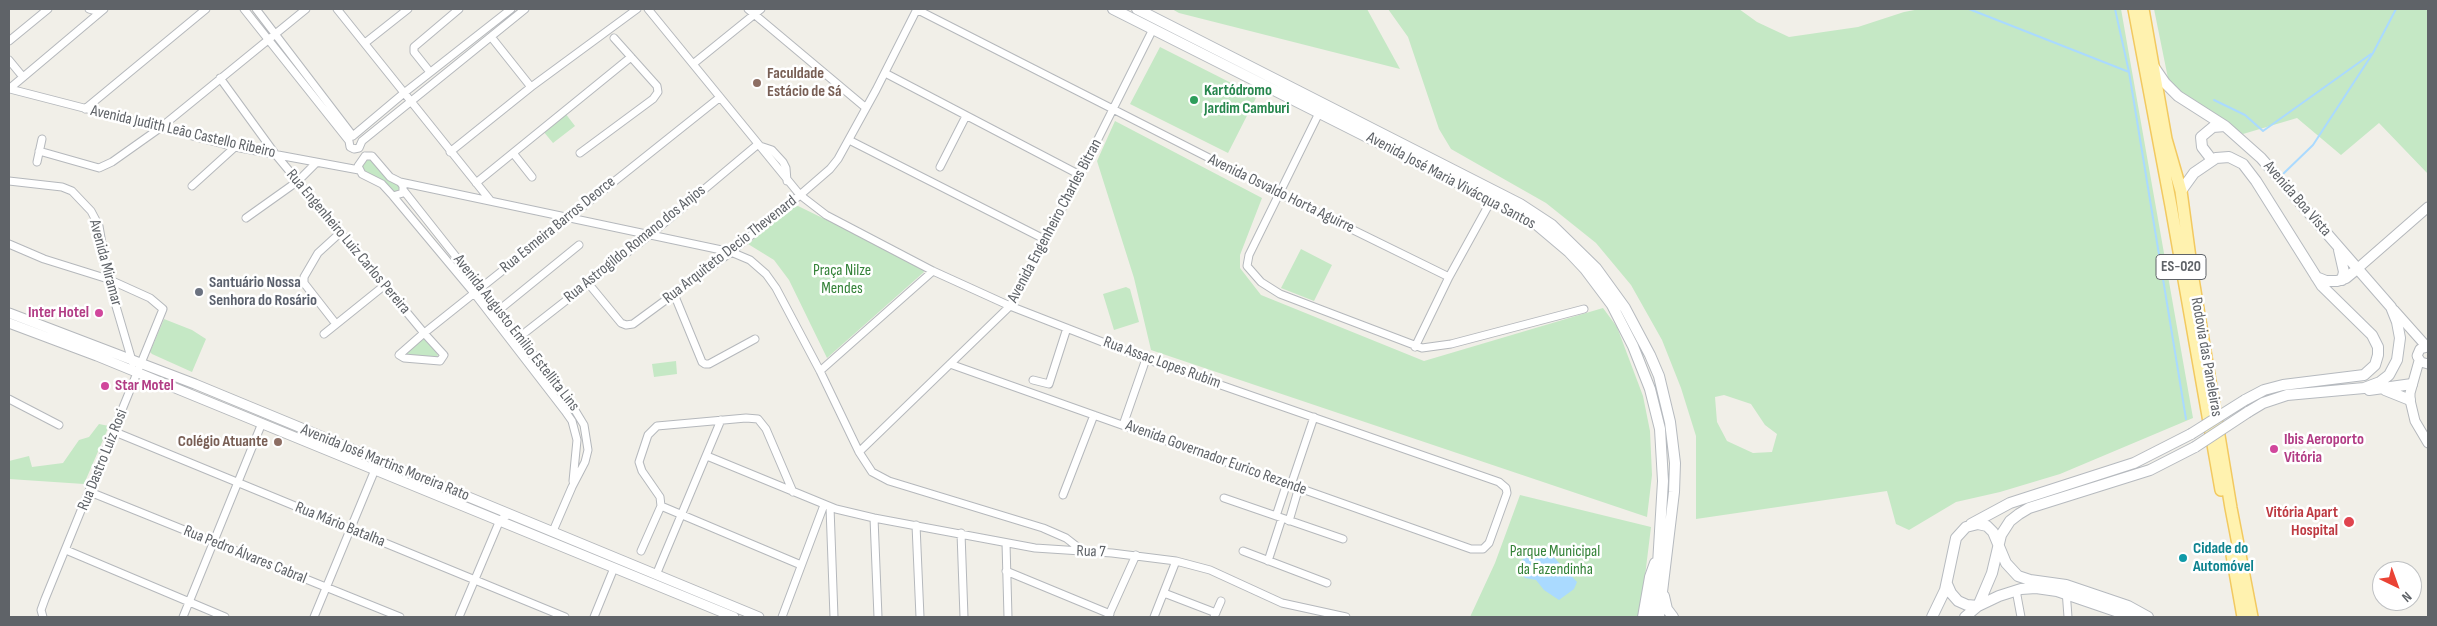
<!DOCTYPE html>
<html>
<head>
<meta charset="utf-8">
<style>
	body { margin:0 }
	#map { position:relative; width:2437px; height:626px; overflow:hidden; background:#f1efe8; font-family:"Sofia Sans Condensed",sans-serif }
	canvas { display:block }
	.frame { position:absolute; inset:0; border:10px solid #5f6368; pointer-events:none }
	.north { position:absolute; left:2372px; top:561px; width:50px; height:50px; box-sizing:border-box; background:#fff; border:1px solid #bfc1c3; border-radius:50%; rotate:138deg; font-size:14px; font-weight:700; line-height:20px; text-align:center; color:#5f6368 }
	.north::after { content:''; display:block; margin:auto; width:18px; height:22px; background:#ea4335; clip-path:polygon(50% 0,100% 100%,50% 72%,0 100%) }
</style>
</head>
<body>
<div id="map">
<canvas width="2437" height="626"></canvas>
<div class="frame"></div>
<div class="north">N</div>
</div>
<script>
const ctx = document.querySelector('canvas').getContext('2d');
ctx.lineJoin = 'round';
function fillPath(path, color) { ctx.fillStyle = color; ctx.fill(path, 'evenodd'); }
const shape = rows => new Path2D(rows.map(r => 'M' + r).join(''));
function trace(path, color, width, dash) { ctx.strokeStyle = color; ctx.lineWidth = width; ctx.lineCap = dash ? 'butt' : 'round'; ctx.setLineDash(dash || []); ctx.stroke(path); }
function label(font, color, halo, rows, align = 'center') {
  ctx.font = font + ' "Sofia Sans Condensed",sans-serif'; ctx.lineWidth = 5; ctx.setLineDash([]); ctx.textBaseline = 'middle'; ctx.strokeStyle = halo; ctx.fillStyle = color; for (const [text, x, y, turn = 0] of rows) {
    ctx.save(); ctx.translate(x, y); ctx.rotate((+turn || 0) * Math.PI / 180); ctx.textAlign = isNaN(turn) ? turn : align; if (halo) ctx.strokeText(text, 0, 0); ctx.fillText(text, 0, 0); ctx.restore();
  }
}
const green = shape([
	[1172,9,1367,9,1400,69,1179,13],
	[1388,9,1739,9,1757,22,1789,37,1858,27,1904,12,1920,9,2121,9,2193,418,2060,474,2000,492,1956,502,1909,530,1896,524,1887,491,1696,519,1696,436,1681,388,1662,340,1631,285,1596,243,1546,203,1451,149,1439,129,1408,37],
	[1724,395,1751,404,1765,425,1777,434,1772,452,1753,453,1727,441,1717,422,1715,397],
	[2154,9,2428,9,2428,174,2379,123,2341,155,2297,118,2243,134,2194,105,2172,98],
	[1160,47,1257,96,1228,153,1130,104],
	[565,113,575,126,553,143,543,131],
	[1115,121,1262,198,1240,255,1240,268,1261,295,1424,361,1603,308,1617,327,1643,396,1650,431,1652,475,1647,517,1151,350,1134,278,1097,161],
	[365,159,374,159,403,189,397,195,361,170,361,161],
	[798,206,921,266,924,272,827,358,789,280,774,260,748,244,792,207],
	[1301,249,1332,265,1314,301,1281,288],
	[1126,287,1130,289,1139,322,1114,330,1103,294],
	[164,319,192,330,206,339,192,372,152,354,150,352],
	[425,336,438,355,436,358,405,357,404,353],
	[676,361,677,374,654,377,652,364],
	[99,424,109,426,84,484,9,479,9,461,29,456,32,467,63,463,79,440,89,437],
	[1520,495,1651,527,1640,617,1470,617,1495,563]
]);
const water = shape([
	[1547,550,1577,582,1574,589,1559,600,1544,590,1536,580,1525,578,1517,569,1523,559,1537,551]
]);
const stream = shape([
	[1969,9,2129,72],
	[2115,9,2129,72,2186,419],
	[2214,100,2245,115,2263,131,2371,54],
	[2283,174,2313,145,2373,53,2396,9]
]);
const minor = shape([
	[89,9,100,12],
	[244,9,349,141,350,147,354,149,359,148,362,141,525,9],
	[256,9,353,136],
	[337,9,490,200],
	[648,9,800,195,826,215,933,271,1010,306,1146,359,1499,482,1506,488,1507,493,1489,543,1483,549,1471,549,950,364],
	[748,9,866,108],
	[916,9,1280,194,1449,277],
	[492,38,531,87],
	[9,41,48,9],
	[365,43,408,9],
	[9,60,23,77],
	[693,64,761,9],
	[430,72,414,52,414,47,459,9],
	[885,73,1080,175],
	[220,78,276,155,424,333,444,355,440,361,404,358,399,355,424,333,428,330,719,98],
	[9,89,104,9],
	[10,89,235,147,359,170],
	[85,109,206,9],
	[1319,113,1249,255,1247,266,1261,282,1280,294,1422,348,1451,344,1584,309],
	[354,135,404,93,511,9],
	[849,140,1046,240],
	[39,151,99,168,112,162,160,128,306,9],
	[450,152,531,87,637,9],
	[513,153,532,177],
	[580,153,653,99,658,92,657,86,614,38],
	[365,156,372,156,390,177,400,182,403,186,403,193,393,196,382,184,362,174,358,166,365,156],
	[37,162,42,139],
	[940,167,966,116],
	[9,181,62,187,72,191,91,211,99,226,108,279,133,364],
	[400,182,731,252,750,260,766,274,776,288,820,371,859,452,872,472,889,481,1043,528,1066,538,1084,552],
	[476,183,631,57],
	[192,186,235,147],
	[404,191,567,397,584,425,588,450,585,462,572,487,553,531],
	[393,196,474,293,565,411,572,421,577,440,573,481],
	[246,218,298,181,316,163],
	[9,244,44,259,108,279,150,298,163,309,45,599,41,610,43,617],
	[588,283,621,323,626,325,633,324,731,252,800,195,830,169,838,159,876,90,917,9],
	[674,294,702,362,705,364,709,364,755,339],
	[499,310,579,245],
	[336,324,304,283,304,277,318,253,341,232],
	[324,334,385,285],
	[513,342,651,234,757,145,772,150,783,162,786,168,787,181],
	[1415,347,1449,277,1492,199],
	[820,371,933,271],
	[1033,380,1049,384,1067,328],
	[9,399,59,425],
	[1123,425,1146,359],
	[115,432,565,617],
	[859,452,1010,306,1080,175,1153,29],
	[707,456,836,509,874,518,1035,548,1112,553,1176,561,1210,570,1282,603,1346,617],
	[1291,485,1314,417],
	[90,492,400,617],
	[1063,495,1094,415],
	[1224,498,1343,539],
	[661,506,801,565],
	[830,507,834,617],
	[1276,516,1287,483],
	[874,518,878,617],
	[1289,521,1299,487],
	[916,525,920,617],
	[961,533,964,617],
	[1006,543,1008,617],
	[66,550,225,617],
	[641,551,661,506,660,497,642,471,639,462,648,435,657,426,746,418,758,419,766,429,793,492],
	[1243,551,1327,583],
	[1268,561,1282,518],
	[1006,571,1110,614],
	[656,575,721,420],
	[2016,590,2021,617],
	[2066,590,2068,617],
	[1164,593,1216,613],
	[183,617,262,423],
	[314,617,379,460],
	[459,617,500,520,509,514],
	[594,617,614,568],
	[782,617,824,505],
	[1108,617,1136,555],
	[1154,617,1176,561],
	[1214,617,1221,601]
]);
const tertiary = shape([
	[2357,269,2428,207],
	[2394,310,2427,347],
	[9,313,195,384,759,617],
	[9,323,97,356,734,617],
	[2428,347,2420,349,2417,356,2421,362,2428,364],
	[2419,361,2410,393,2410,400,2415,421,2428,443]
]);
const secondary = shape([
	[1113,9,1518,213,1537,225,1569,252,1585,269,1612,305,1633,346,1650,389,1660,429,1663,481,1657,581,1651,617],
	[1137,9,1520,204,1552,225,1596,268,1625,308,1650,355,1659,376,1670,422,1675,463,1674,492,1659,617],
	[2154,67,2165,83,2178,96,2225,126,2261,158,2391,307,2397,322,2400,338,2397,360,2389,375,2380,382,2364,388,2287,395,2263,403,2248,412],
	[2212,160,2202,147,2201,137,2213,127,2225,126],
	[2181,191,2194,173,2216,158,2229,157,2243,164,2256,181,2322,286,2372,335,2378,347,2378,355,2375,365,2364,375,2283,385,2264,390,2245,400],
	[2339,250,2344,272,2342,280],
	[2316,277,2326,281,2337,281,2346,278,2357,269],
	[2369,390,2412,384],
	[2385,390,2410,400],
	[1971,524,2010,503,2134,463,2191,434],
	[1947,584,1951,593,1958,601,1967,605,1978,606,1992,573,2001,535,2010,521,2019,514,2029,508,2150,470,2195,447],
	[1664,596,1667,609,1673,617],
	[1643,617,1650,577,1655,563],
	[1932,617,1945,590,1956,538,1966,527,1978,524,1987,526,1993,532,2006,563,2018,576,2030,580,2066,585,2128,606,2148,617],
	[1965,617,1978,606,1999,596,2021,589,2036,588,2057,591,2133,617]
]);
const primary = shape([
	[2134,9,2171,206,2221,490],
	[2143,9,2166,139,2181,191,2192,273,2231,508,2252,617],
	[2232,555,2243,617]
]);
const secondaryBridge = shape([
	[2191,434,2245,400],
	[2195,447,2248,412]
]);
const markers = [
	[757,83,5,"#8d6e63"],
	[1194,100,5,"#2e9e5b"],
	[199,292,5,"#6b7280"],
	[99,313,5,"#d1479c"],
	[105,386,5,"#d1479c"],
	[278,442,5,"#8d6e63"],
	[2274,449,5,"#d1479c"],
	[2349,522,6,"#e0444e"],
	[2183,558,5,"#0f9aa8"]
];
const shields = [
	[2181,267,50]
];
const shieldNames = [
	["ES-020",2181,267]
];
const educationNames = [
	["Faculdade",767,74],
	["Estácio de Sá",767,92],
	["Colégio Atuante",268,442,"right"]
];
const leisureNames = [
	["Kartódromo",1204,91],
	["Jardim Camburi",1204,109]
];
const streetNames = [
	["Avenida Judith Leão Castello Ribeiro",183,132,13],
	["Avenida José Maria Vivácqua Santos",1451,181,28],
	["Avenida Osvaldo Horta Aguirre",1281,194,26],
	["Avenida Boa Vista",2297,199,49],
	["Avenida Engenheiro Charles Bitran",1055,221,-62],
	["Rua Esmeira Barros Deorce",558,225,-39],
	["Rua Engenheiro Luiz Carlos Pereira",348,242,50],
	["Rua Astrogildo Romano dos Anjos",635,244,-39],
	["Rua Arquiteto Decio Thevenard",730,250,-38],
	["Avenida Miramar",105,263,75],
	["Avenida Augusto Emilio Estellita Lins",516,333,52],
	["Rodovia das Paneleiras",2206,357,80],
	["Rua Assac Lopes Rubim",1162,363,20],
	["Avenida Governador Eurico Rezende",1216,458,20],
	["Rua Dastro Luiz Rosi",103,460,-68],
	["Avenida José Martins Moreira Rato",385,463,22],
	["Rua Mário Batalha",340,525,22],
	["Rua 7",1091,552,2],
	["Rua Pedro Álvares Cabral",245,555,22]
];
const parkNames = [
	["Praça Nilze",842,271],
	["Mendes",842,289],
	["Parque Municipal",1555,552],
	["da Fazendinha",1555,570]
];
const worshipNames = [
	["Santuário Nossa",209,283],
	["Senhora do Rosário",209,301]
];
const hotelNames = [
	["Inter Hotel",89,313,"right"],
	["Star Motel",115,386],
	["Ibis Aeroporto",2284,440],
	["Vitória",2284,458]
];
const healthNames = [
	["Vitória Apart",2338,513],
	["Hospital",2338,531]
];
const cultureNames = [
	["Cidade do",2193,549],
	["Automóvel",2193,567]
];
fillPath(green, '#c5e8c5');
fillPath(water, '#aadaff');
trace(stream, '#aadaff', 2);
trace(minor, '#b5b8bc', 9);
trace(tertiary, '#b5b8bc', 11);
trace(secondary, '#b6babf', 12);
trace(primary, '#f2c960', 14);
trace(minor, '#fff', 7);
trace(tertiary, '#fff', 9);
trace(secondary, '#fff', 10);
trace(primary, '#fff2af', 11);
trace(secondaryBridge, '#b6babf', 12, []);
trace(secondaryBridge, '#fff', 10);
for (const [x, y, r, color] of markers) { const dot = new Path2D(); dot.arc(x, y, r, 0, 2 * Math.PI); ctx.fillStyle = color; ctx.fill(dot); trace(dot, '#fff', 2); }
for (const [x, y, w] of shields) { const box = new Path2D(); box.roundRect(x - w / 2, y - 12.5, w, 25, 4); ctx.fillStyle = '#fff'; ctx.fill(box); trace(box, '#5f6368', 1); }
label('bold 15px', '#5f6368', null, shieldNames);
label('bold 16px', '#785e54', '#fff', educationNames, 'left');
label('bold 16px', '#27864d', '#fff', leisureNames, 'left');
label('16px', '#5f6368', '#fff', streetNames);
label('16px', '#348238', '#fff', parkNames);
label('bold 16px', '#5b616d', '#fff', worshipNames, 'left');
label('bold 16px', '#b23c85', '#fff', hotelNames, 'left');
label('bold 16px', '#be3a42', '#fff', healthNames, 'right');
label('bold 16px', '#0d838f', '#fff', cultureNames, 'left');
</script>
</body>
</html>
